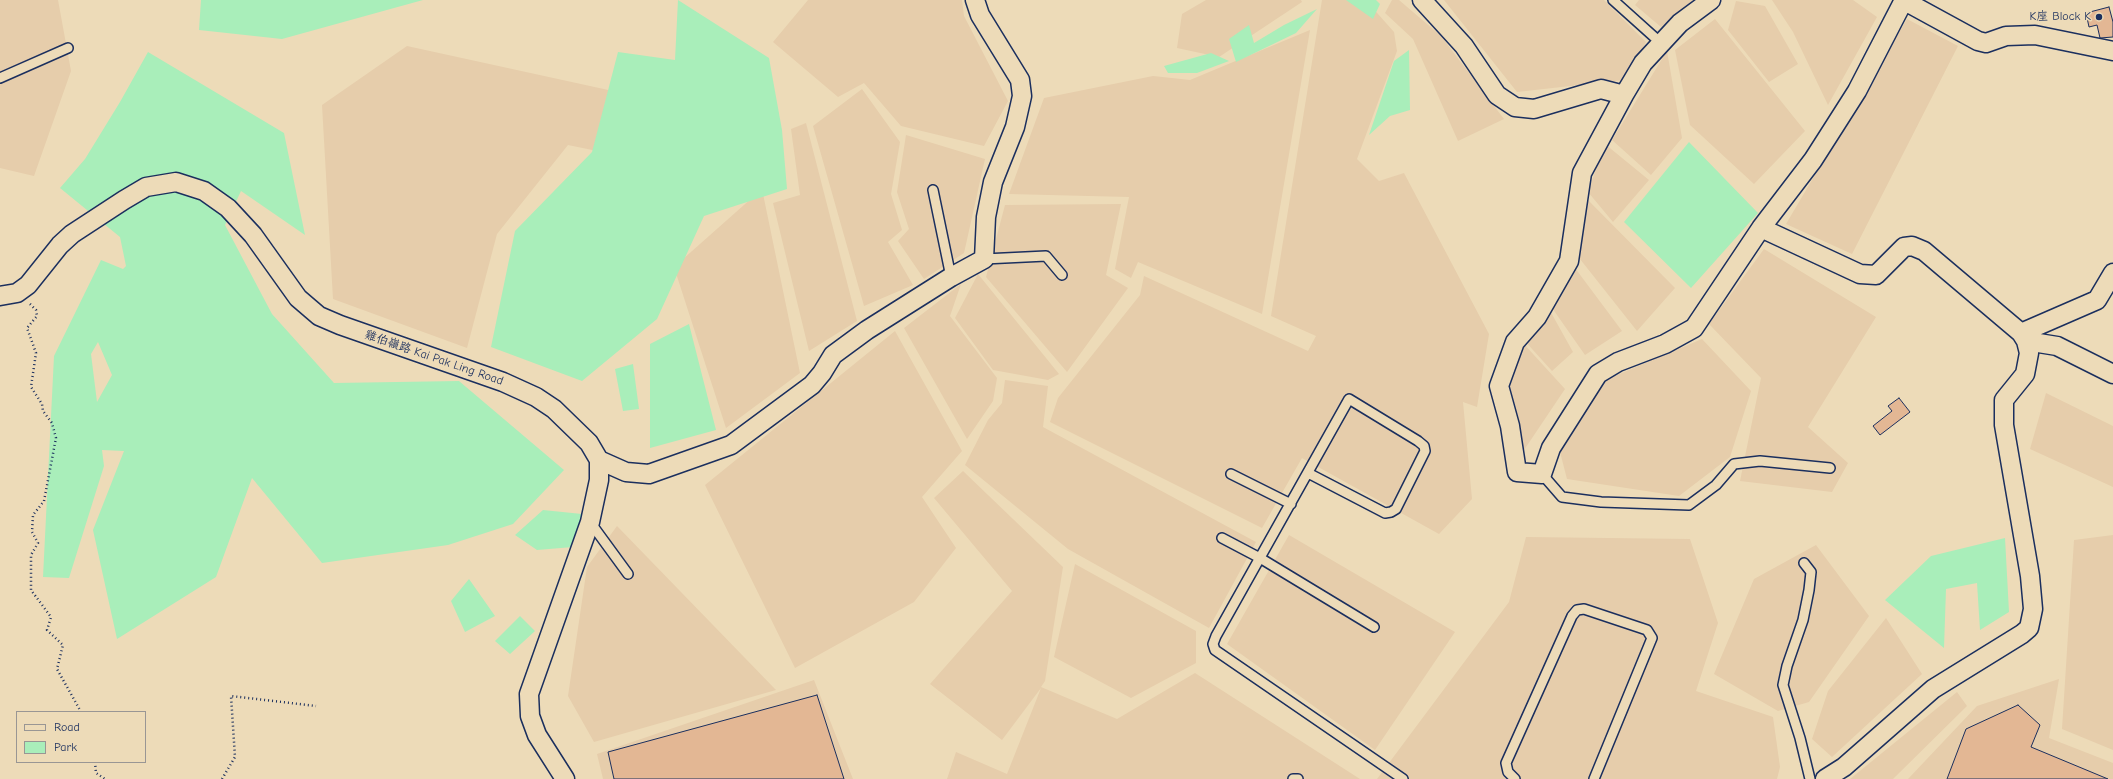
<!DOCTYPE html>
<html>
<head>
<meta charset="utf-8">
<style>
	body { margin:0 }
	#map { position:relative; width:2113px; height:779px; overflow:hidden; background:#eddbb8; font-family:"Comic Neue",sans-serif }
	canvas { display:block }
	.legend { position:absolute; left:16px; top:711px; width:130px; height:52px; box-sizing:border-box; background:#eddbb8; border:1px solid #999694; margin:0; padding:5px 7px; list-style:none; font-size:12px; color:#1b2f5e }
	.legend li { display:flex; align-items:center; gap:8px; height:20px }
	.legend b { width:20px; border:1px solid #999694 }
</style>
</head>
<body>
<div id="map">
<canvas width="2113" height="779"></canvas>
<ul class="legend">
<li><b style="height:5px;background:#eddbb8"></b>Road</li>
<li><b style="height:11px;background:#a9eeba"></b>Park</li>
</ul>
</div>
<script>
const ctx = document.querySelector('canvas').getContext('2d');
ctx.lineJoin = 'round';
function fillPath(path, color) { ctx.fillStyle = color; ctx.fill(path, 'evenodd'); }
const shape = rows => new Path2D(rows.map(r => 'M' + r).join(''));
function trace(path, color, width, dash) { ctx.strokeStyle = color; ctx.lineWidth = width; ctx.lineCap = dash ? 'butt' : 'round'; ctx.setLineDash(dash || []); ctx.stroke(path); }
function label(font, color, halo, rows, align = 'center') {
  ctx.font = font + ' "Comic Neue","LXGW WenKai TC",sans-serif'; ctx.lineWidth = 3; ctx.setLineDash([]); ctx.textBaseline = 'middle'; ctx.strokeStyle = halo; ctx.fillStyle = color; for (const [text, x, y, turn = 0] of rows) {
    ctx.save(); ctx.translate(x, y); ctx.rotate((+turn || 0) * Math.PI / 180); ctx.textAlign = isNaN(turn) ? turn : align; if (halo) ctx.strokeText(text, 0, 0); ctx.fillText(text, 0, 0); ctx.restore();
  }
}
const built = shape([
	[0,0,58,0,71,71,34,176,0,168],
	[808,0,962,0,964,16,1008,101,984,146,901,126,864,83,838,97,773,42],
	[1206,0,1301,0,1302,2,1219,57,1177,48,1182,14],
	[1322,0,1361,0,1370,5,1394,32,1397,51,1357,159,1379,181,1404,173,1489,334,1477,407,1463,402,1472,499,1439,534,1302,458,1262,528,1050,422,1058,398,1140,295,1144,276,1308,351,1316,336,1271,316],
	[1392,0,1399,0,1441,36,1504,119,1458,141,1413,39,1385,13],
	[1444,0,1604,0,1646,42,1624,80,1517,92],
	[1639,0,1695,0,1697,1,1661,27,1635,5],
	[1772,0,1853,0,1877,17,1828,105,1793,32],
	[1736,1,1765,6,1798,64,1769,82,1728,30],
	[1715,19,1805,131,1754,184,1690,125,1675,50],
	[1907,19,1958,46,1852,254,1786,224],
	[1310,30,1262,314,1138,262,1131,278,1115,269,1129,197,1009,194,1044,98,1153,76,1190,80],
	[407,46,622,93,607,153,568,145,497,234,467,348,333,299,322,105],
	[1667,51,1682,138,1651,175,1612,140],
	[862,89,900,142,891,194,902,230,888,242,913,285,864,306,813,126],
	[806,123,857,321,809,351,773,203,800,195,791,129],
	[906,135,985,159,964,253,924,279,898,241,909,229,897,192],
	[1605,144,1649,180,1613,222,1588,192],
	[762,189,800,373,726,428,674,267],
	[1587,199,1675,288,1637,331,1576,254],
	[1121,204,1106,275,1128,288,1067,372,986,277,1005,205],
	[1764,249,1876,317,1808,427,1848,463,1832,492,1740,481,1761,378,1709,324],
	[1575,268,1622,331,1585,355,1550,305],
	[978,274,1059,374,1048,380,993,370,955,318],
	[961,284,950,316,997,378,993,401,967,439,904,328],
	[1549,309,1573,352,1552,371,1523,339],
	[895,331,962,451,922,497,956,548,914,602,795,668,705,485],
	[1702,339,1751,391,1730,457,1679,496,1567,479,1560,452,1603,381],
	[1523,343,1565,389,1520,456,1494,398],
	[1005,380,1048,386,1043,427,1256,542,1209,628,1068,549,965,465,988,420,1002,403],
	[2046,393,2113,426,2113,487,2030,449],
	[963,471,1063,567,1045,681,1041,687,1117,719,1195,673,1360,779,947,779,956,752,1007,774,1041,688,1002,740,930,684,1012,591,934,498],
	[617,526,776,690,594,742,568,696,587,567],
	[1289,535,1455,632,1375,750,1227,644],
	[2113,535,2113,750,2062,729,2074,540],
	[1526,537,1690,539,1718,623,1696,691,1773,717,1780,767,1777,779,1377,779,1509,602],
	[1816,545,1869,616,1809,702,1778,711,1714,674,1754,579],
	[1075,564,1196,631,1196,663,1131,698,1054,657],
	[1886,618,1922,674,1832,757,1812,739,1828,691],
	[2059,679,2049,738,2113,763,2113,779,1908,779,1977,706],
	[814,680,853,779,603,779,597,754],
	[1957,692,1967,706,1893,779,1850,779]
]);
const green = shape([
	[201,0,423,0,282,39,199,30],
	[678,0,769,58,782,130,787,189,704,216,657,319,582,381,491,347,515,231,592,152,618,52,675,60],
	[1346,0,1376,0,1380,4,1373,19],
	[1317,9,1296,33,1236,62,1229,39,1249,25,1254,43,1284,25],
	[1409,50,1410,110,1390,116,1369,135,1394,61],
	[148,52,284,133,305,235,241,191,225,225,272,314,334,383,459,381,564,470,513,524,448,545,322,563,252,478,216,577,117,639,93,530,124,451,102,450,104,466,69,578,43,577,54,356,101,260,123,269,126,266,120,237,60,188,85,159,120,102],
	[98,342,112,375,97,402,91,354],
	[1211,53,1229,61,1197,73,1168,73,1164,66],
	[1689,142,1758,213,1691,288,1624,222],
	[689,324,716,430,650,448,650,344],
	[633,364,639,409,623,411,615,369],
	[543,510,582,514,573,547,537,550,515,535],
	[2005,538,2009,612,1980,630,1977,583,1946,589,1944,648,1885,600,1931,556],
	[469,579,495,616,465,632,451,601],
	[520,616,535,631,510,654,495,641]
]);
const building = shape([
	[2109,7,2113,22,2113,37,2100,38,2097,25,2089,27,2086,13,2109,7],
	[1899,398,1910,412,1880,435,1873,426,1892,411,1888,406,1899,398],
	[817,695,844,779,614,779,608,752,817,695],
	[2018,705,2040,725,2031,747,2108,779,1947,779,1966,729,2018,705]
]);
const path = shape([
	[30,304,36,310,37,316,27,328,36,353,31,387,42,404,43,411,52,423,56,438,44,501,33,515,32,532,38,543,31,555,31,590,51,617,47,630,63,645,57,669,81,712],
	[95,762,96,773,105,779],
	[222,779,235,757,231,696,316,706]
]);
const service = shape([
	[1613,0,1662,44],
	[0,78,68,48],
	[933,190,951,277],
	[984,259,1046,256,1062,275],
	[1308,473,1385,513,1391,512,1396,509,1425,451,1424,446,1418,441,1349,399,1216,636,1213,644,1215,650,1403,779],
	[1231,474,1291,504],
	[1542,474,1562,497,1601,502,1689,505,1716,485,1734,464,1760,461,1830,468],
	[590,522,628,574],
	[1222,538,1260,558,1374,627],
	[1804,563,1811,572,1809,590,1803,620,1787,666,1783,685,1800,738,1810,779],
	[1293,779,1298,779],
	[1515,779,1508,772,1506,763,1572,616,1577,610,1584,609,1647,630,1652,638,1594,779]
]);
const minor = shape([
	[1422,0,1464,46,1497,95,1515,107,1534,109,1601,89,1624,95],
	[1711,0,1680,23,1643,63,1624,95,1582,173,1569,261,1537,317,1515,342,1499,386,1510,426,1517,472,1542,474,1551,448,1598,374,1618,362,1665,344,1694,328,1761,228,1813,160,1836,124,1857,91,1904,0],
	[1903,0,1978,41,1986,43,2006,36,2035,35,2113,51],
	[1761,228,1860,274,1876,275,1904,247,1912,246,1924,251,2021,333,2026,341,2029,353,2025,374,2004,400,2004,425,2030,576,2033,609,2029,628,2022,634,1933,689,1844,767,1825,779],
	[0,296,17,293,28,285,60,245,72,234,124,200,146,187,176,182,204,191,228,208,253,235,298,298,319,316,340,325,503,382,536,397,554,409,589,443,599,460,599,480,590,522,529,694,530,716,537,735,565,779],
	[2021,333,2097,300,2113,273],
	[2026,341,2057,346,2113,374],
	[599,460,626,472,649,474,731,445,812,385,822,373,833,355,867,330,951,277,984,259,986,217,993,182,1015,127,1022,96,1020,80,980,15,975,0]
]);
const markers = [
	[2099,17,4,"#1b2f5e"]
];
const poiNames = [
	["K座 Block K",2091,17]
];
const streetNames = [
	["雞伯嶺路 Kai Pak Ling Road",434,358,19]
];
fillPath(built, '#e6cdab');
fillPath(green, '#a9eeba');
fillPath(building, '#e3b794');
trace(building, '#1b2f5e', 1);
trace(service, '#1b2f5e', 12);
trace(minor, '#1b2f5e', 21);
trace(path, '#1b2f5e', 2.5, [1, 3]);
trace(service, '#eddbb8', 9);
trace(minor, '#eddbb8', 18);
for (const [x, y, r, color] of markers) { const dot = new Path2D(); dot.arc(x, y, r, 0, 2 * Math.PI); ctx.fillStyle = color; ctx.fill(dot); trace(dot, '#eddbb8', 1.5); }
label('12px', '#1b2f5e', '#eddbb8', poiNames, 'right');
label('12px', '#1b2f5e', '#eddbb8', streetNames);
</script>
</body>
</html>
